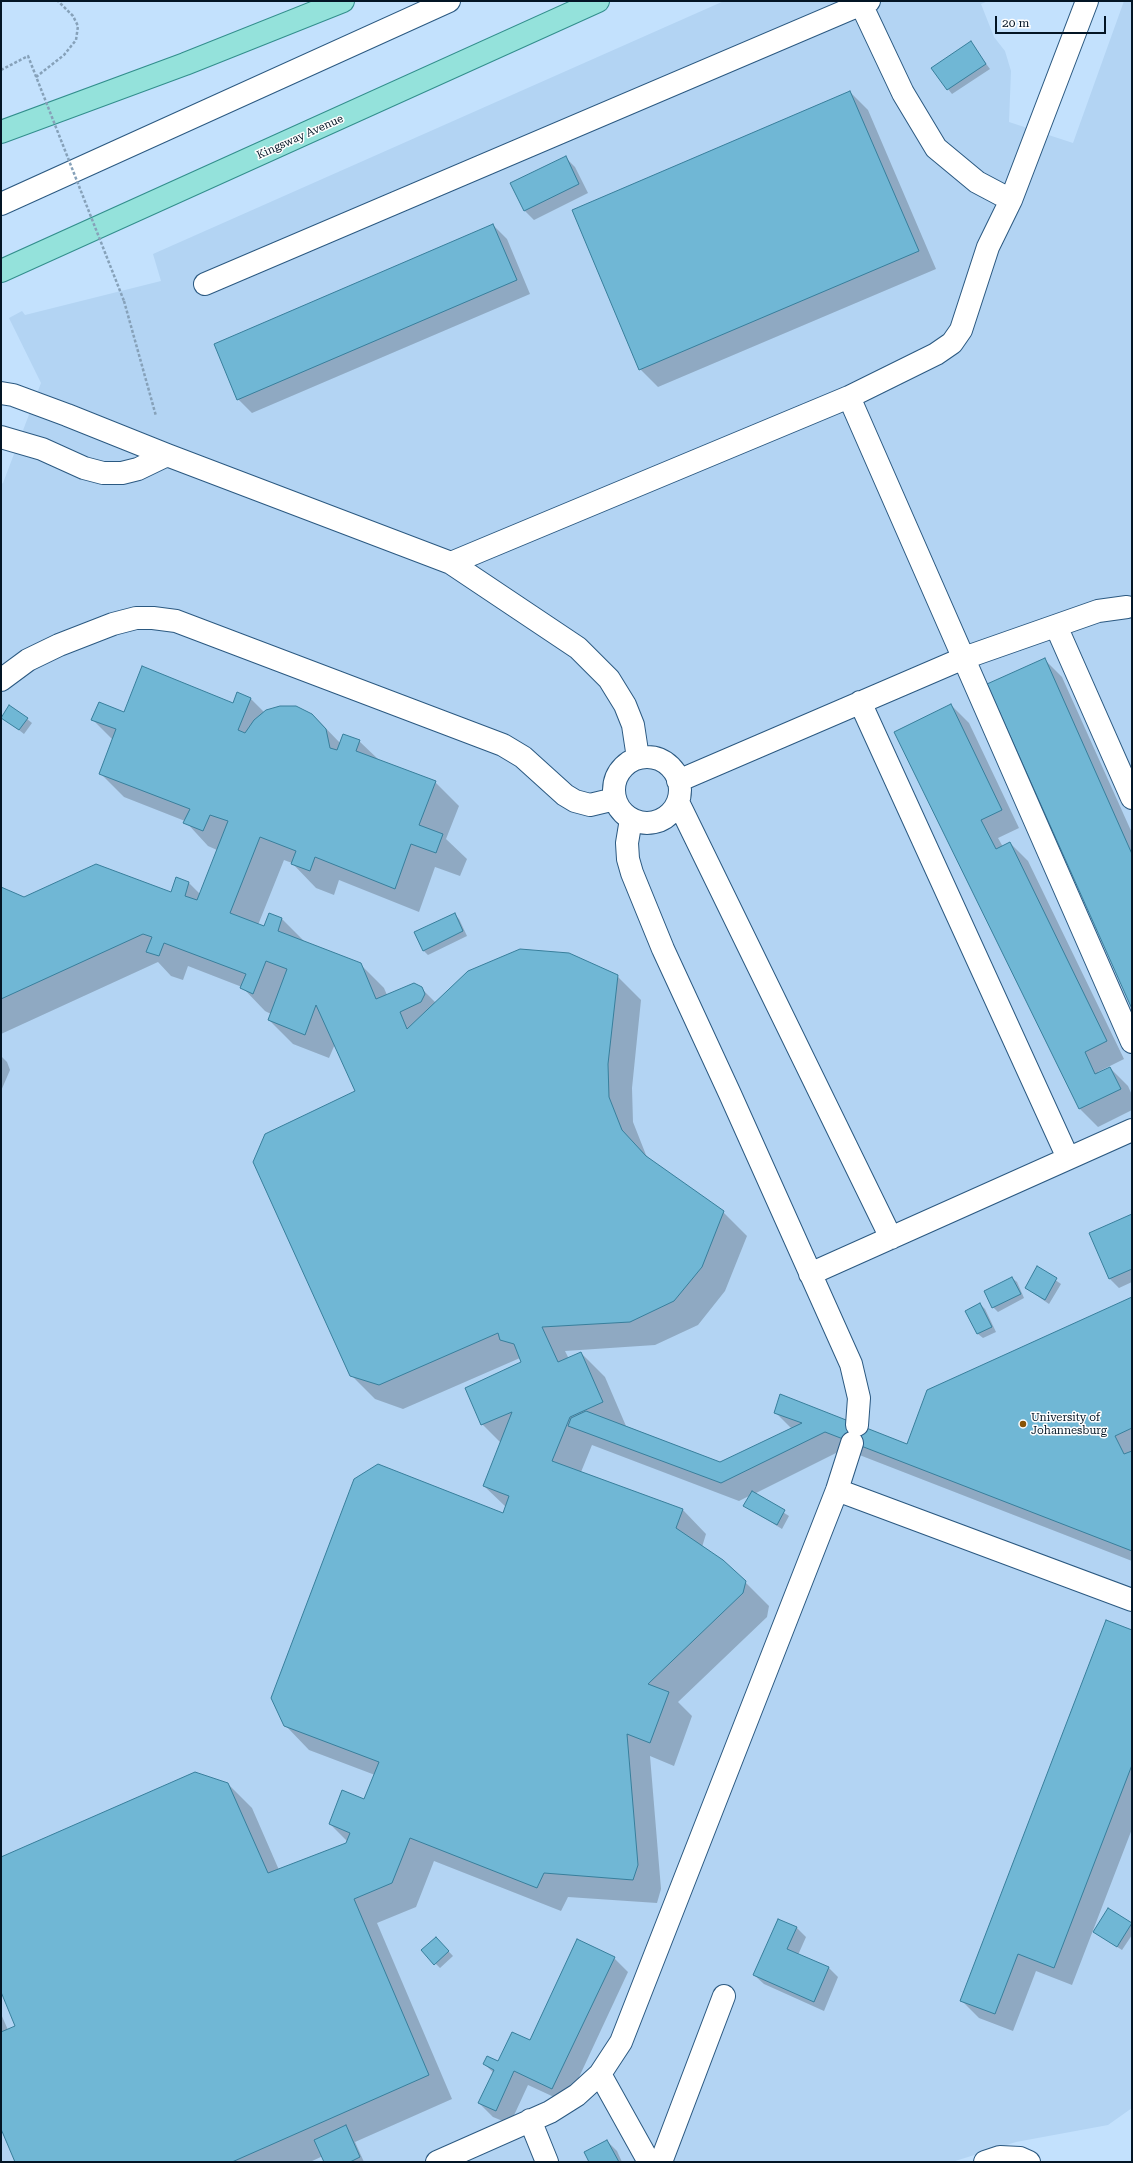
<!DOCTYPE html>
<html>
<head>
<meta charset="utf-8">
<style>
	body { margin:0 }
	#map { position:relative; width:1133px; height:2163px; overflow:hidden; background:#c3e1fd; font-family:"Roboto Serif",serif }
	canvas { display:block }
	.frame { position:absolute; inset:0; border:2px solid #031525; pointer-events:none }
	.scale { position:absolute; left:995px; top:16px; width:111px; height:18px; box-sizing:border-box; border:2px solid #031525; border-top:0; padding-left:5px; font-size:12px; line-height:14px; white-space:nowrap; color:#031525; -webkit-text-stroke:3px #fefefe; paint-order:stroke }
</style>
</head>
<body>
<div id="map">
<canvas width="1133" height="2163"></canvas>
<div class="frame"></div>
<div class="scale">20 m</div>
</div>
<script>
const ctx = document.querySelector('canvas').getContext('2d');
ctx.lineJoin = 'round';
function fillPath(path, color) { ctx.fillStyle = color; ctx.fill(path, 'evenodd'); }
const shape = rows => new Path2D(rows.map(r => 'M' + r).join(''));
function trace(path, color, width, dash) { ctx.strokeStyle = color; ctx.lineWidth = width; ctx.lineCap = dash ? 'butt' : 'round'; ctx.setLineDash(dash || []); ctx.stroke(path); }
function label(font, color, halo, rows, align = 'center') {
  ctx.font = font + ' "Roboto Serif",serif'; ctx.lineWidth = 3; ctx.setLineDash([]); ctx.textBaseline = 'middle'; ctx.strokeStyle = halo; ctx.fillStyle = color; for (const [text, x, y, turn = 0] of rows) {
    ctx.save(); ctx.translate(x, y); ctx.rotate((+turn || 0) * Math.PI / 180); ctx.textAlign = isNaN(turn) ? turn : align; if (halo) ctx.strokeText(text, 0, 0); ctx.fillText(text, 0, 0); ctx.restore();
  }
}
const built = shape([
	[724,1,988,1,981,4,994,37,1005,51,1011,71,1009,122,1073,143,1124,1,1132,1,1132,2108,1108,2125,1016,2142,952,2162,1,2162,1,484,3,483,41,383,9,318,22,311,25,315,161,281,153,254]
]);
const shadow = shape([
	[970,42,990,69,952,94,948,89],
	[850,92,868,110,936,269,658,387,640,369],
	[565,157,575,167,588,193,534,220,524,210],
	[493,225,507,239,530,294,252,413,238,399],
	[1044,659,1062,677,1132,833,1132,1006],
	[251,699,265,713,312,714,341,744,359,741,379,760,435,782,459,806,446,839,467,859,460,876,435,867,419,912,339,880,334,895,316,888,292,863,284,860,258,925,265,928,282,919,306,943,360,964,384,988,387,995,421,988,436,1003,617,976,641,1000,632,1088,633,1122,646,1155,651,1161,723,1212,747,1236,725,1291,698,1325,655,1345,565,1351,569,1359,581,1353,605,1377,626,1426,720,1463,792,1429,775,1412,908,1445,1132,1299,1132,1561,844,1449,754,1494,789,1516,782,1529,745,1506,751,1495,739,1501,592,1445,581,1472,683,1510,706,1534,702,1547,745,1582,769,1606,767,1617,678,1702,692,1716,674,1766,650,1756,661,1889,657,1903,568,1897,561,1911,434,1861,416,1907,377,1923,452,2099,355,2142,364,2162,326,2162,323,2156,310,2162,16,2162,1,2126,1,2014,8,2030,17,2027,1,1989,1,1858,228,1784,252,1808,279,1870,347,1844,348,1842,330,1824,365,1800,375,1775,309,1750,285,1725,503,1514,506,1507,484,1486,501,1443,482,1424,522,1363,520,1358,403,1409,375,1399,351,1375,356,1092,335,1044,329,1058,293,1044,269,1020,271,1014,265,1011,242,987,188,966,183,980,171,976,158,962,1,1034,1,888,24,898,172,893,176,879,189,883,200,894,217,850,208,846,185,821,124,797,100,773,113,740,92,719,125,713,233,704],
	[951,705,969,723,1019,828,998,838,1003,847,1010,843,1028,861,1124,1059,1098,1072,1099,1073,1110,1068,1128,1086,1132,1095,1132,1110,1098,1127,1080,1109,895,732],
	[2,717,27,719,32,723,24,734],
	[454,914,459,919,467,936,428,955,423,950],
	[1,1056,7,1062,10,1070,1,1091],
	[1132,1215,1132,1282,1119,1288,1109,1278],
	[1038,1268,1061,1284,1049,1304,1026,1288],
	[1012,1278,1017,1282,1024,1298,998,1312,993,1307],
	[980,1304,985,1309,996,1332,983,1338,978,1334,967,1311],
	[1132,1631,1132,1829,1072,1985,1036,1971,1013,2031,979,2018,961,2000],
	[1108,1909,1132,1924,1132,1935,1122,1950,1094,1932],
	[779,1920,797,1928,806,1937,798,1955,829,1968,838,1977,824,2011,764,1984,754,1975],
	[436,1938,453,1956,440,1968,422,1950],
	[614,1958,628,1972,567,2103,528,2085,510,2124,493,2117,479,2103,494,2073,484,2064,499,2062,530,2041],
	[607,2141,617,2151,622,2162,590,2162]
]);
const building = shape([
	[971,41,986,64,947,90,931,68,971,41],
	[850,91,919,251,639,370,572,210,850,91],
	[566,156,579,184,524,211,510,183,566,156],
	[493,224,517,280,237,400,214,344,493,224],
	[1045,658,1132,854,1132,1009,987,684,1045,658],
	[142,666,233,703,237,692,251,698,238,730,245,733,254,720,266,710,280,706,296,706,312,714,326,729,330,748,337,750,343,734,360,740,356,751,436,781,419,825,443,834,436,853,411,844,395,889,315,857,310,871,291,864,296,851,260,837,230,913,264,926,269,913,282,918,278,931,361,963,376,999,414,983,422,987,425,994,421,1002,400,1012,407,1029,468,971,520,949,569,953,618,975,608,1064,609,1097,622,1130,646,1156,724,1211,702,1267,674,1301,630,1322,542,1327,558,1362,581,1352,603,1402,570,1417,552,1461,683,1509,676,1528,723,1560,746,1581,743,1593,648,1684,669,1692,650,1743,627,1734,638,1865,633,1880,544,1873,537,1888,410,1838,392,1883,354,1899,429,2075,232,2162,15,2162,1,2129,1,2032,15,2026,1,1992,1,1857,195,1772,228,1783,268,1873,346,1843,350,1833,329,1824,342,1790,364,1799,379,1762,284,1726,271,1698,354,1479,378,1464,503,1513,509,1496,483,1486,512,1412,481,1425,465,1388,521,1362,514,1344,500,1340,498,1333,379,1385,350,1376,253,1162,265,1134,355,1091,316,1005,305,1035,268,1020,287,969,266,961,253,994,240,988,246,974,164,943,159,956,146,952,152,937,143,934,1,999,1,887,24,897,96,864,171,892,176,877,189,882,185,896,197,900,228,821,210,815,203,831,183,823,190,809,99,774,116,729,91,720,99,702,124,712,142,666],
	[951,704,1002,810,981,820,996,849,1010,842,1107,1041,1085,1052,1095,1074,1110,1067,1121,1089,1079,1109,894,732,951,704],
	[9,705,28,718,19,730,1,718,9,705],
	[455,913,463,931,423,951,414,932,455,913],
	[1132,1214,1132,1269,1109,1279,1089,1233,1132,1214],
	[1037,1266,1057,1278,1045,1300,1025,1288,1037,1266],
	[1012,1277,1021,1294,992,1308,984,1291,1012,1277],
	[1132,1297,1132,1428,1115,1436,1124,1454,1132,1451,1132,1551,825,1432,721,1483,568,1426,571,1418,586,1411,720,1462,802,1423,774,1413,780,1394,907,1444,927,1390,1132,1297],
	[980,1303,992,1327,977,1334,965,1311,980,1303],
	[752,1491,785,1510,777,1525,743,1506,752,1491],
	[1106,1620,1132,1630,1132,1765,1054,1968,1018,1954,995,2014,960,2001,1106,1620],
	[1108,1908,1132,1923,1117,1947,1093,1932,1108,1908],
	[778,1919,797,1927,787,1949,829,1967,814,2002,753,1975,778,1919],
	[436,1937,449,1951,434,1965,421,1950,436,1937],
	[577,1939,615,1957,552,2089,514,2071,496,2111,478,2103,494,2070,483,2064,487,2056,498,2061,512,2032,530,2040,577,1939],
	[346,2125,360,2157,350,2162,324,2162,314,2140,346,2125],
	[607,2140,619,2162,589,2162,584,2152,607,2140]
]);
const path = shape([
	[36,77,64,55,76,40,78,26,73,16,58,1],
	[124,301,156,416]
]);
const minor = shape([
	[1087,1,1011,200,988,247,961,330,952,343,936,354,849,397,1132,1042],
	[861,4,903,93,936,148,977,182,1011,200],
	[1,204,449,1],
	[205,284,869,1],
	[1,393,13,395,67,415,167,455,451,563,849,397],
	[1,437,42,449,84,468,103,473,122,473,138,469,167,455],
	[451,563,578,648,609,679,625,705,633,725,638,758],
	[1056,626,1132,798],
	[1,680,28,660,59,645,113,624,136,618,153,618,176,621,503,745,523,757,565,795,575,801,590,805,615,799],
	[860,702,1068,1158],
	'614 790a33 33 0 1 1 66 0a33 33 0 1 1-66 0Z',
	[678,781,964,658,1098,611,1127,607],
	[678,802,891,1238],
	[631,819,627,843,628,859,632,873,663,949,730,1094,851,1364,859,1398,857,1425],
	[810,1274,1132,1130],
	[837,1490,1132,1600],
	[600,2074,649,2162],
	[530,2120,547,2162],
	[437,2162,550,2112,577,2095,600,2074,621,2042,837,1490,852,1443],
	[661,2162,724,1996],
	[985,2162,1000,2157,1020,2158,1029,2162]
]);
const major = shape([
	[1,132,185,64,343,1],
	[1,271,598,1]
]);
const pathBridge = shape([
	[1,70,28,56,124,301]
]);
const markers = [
	[1023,1424,4,"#8a5303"]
];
const streetNames = [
	["Kingsway Avenue",300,137,-24]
];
const poiNames = [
	["University of",1031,1418],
	["Johannesburg",1031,1431]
];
fillPath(built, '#b3d4f3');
fillPath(shadow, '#0003');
fillPath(building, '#70b7d5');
trace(building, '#387f9c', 1);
trace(minor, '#2b5981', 24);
trace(major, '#328e8c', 24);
trace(path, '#86a1b9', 2.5, [3, 2]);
trace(minor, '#fff', 22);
trace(major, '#94e2db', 22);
trace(pathBridge, '#86a1b9', 2.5, [3, 2]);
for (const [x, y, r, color] of markers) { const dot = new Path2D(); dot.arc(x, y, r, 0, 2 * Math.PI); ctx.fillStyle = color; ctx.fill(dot); trace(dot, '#fefefe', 1.5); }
label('11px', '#031525', '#fefefe', streetNames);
label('11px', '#031525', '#fefefe', poiNames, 'left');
</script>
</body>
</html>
